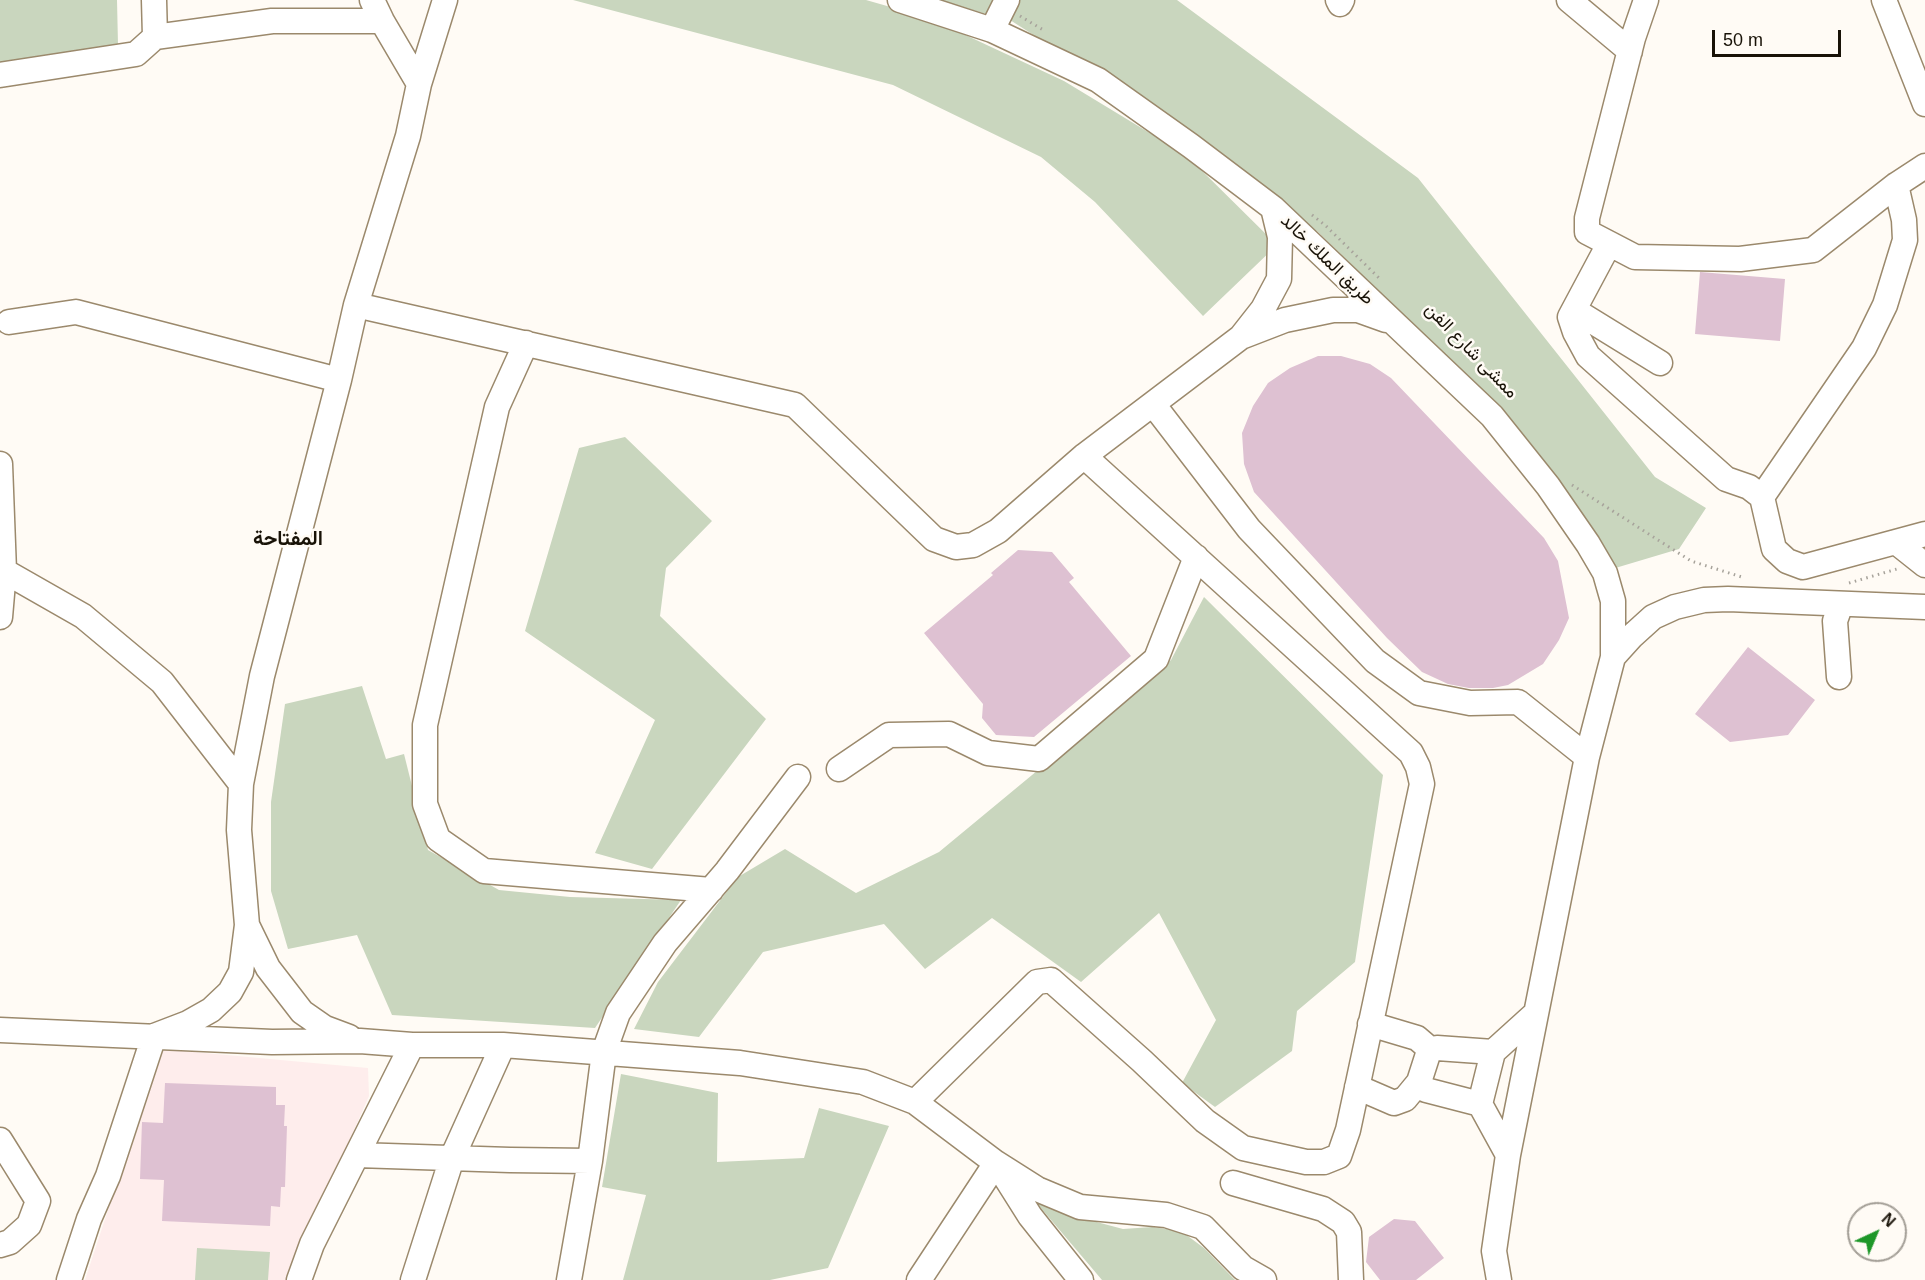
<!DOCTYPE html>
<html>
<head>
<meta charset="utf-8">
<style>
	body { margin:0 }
	#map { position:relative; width:1925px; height:1280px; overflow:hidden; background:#fffbf5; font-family:Arial,sans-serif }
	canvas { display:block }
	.north { position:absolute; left:1847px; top:1202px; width:60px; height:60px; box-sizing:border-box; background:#fffbf5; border:2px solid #a39e96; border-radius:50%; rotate:44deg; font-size:16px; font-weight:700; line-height:24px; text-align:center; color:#181207 }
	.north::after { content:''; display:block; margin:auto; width:21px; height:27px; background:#1e9729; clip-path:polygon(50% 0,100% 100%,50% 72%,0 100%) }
	.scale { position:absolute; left:1712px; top:30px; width:129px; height:27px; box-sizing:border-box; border:3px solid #181207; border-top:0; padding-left:8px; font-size:18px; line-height:21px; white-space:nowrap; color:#181207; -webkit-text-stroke:4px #fffbf5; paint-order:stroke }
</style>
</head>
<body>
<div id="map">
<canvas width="1925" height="1280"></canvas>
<div class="north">N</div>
<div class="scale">50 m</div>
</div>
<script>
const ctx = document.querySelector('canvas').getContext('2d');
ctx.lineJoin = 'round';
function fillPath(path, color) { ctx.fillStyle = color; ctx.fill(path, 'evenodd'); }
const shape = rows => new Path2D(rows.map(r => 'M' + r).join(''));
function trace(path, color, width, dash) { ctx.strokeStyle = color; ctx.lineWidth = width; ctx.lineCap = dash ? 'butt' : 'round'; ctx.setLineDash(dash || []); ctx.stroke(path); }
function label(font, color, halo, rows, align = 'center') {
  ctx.font = font + ' Arial,Vazirmatn,sans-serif'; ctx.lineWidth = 5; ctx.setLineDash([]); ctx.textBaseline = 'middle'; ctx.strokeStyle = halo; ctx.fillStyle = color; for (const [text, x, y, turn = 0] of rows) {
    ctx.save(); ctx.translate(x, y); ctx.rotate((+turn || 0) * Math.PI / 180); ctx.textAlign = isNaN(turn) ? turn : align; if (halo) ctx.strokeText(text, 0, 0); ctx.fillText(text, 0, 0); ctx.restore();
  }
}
const education = shape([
	[161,1049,368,1068,369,1096,288,1280,85,1280]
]);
const green = shape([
	[0,0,117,0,118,45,0,66],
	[573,0,866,0,929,18,1064,81,1186,155,1277,245,1203,316,1095,202,1041,157,893,85],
	[940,0,993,0,986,14],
	[1020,0,1177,0,1418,178,1655,477,1706,508,1679,549,1612,569,1489,398,1318,232,1172,123,1010,20],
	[625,437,712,521,666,568,660,616,766,719,652,869,595,853,655,720,525,631,579,448],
	[1204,597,1383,775,1355,962,1297,1011,1292,1051,1215,1107,1182,1083,1216,1020,1159,913,1081,982,992,918,925,969,884,924,763,952,699,1037,634,1029,658,982,738,877,785,849,856,893,939,852,1171,660],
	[362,686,386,759,404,754,428,850,499,890,570,897,681,900,595,1028,392,1015,357,935,288,949,271,891,271,802,285,704],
	[621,1074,718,1093,717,1162,804,1158,819,1108,889,1126,828,1268,770,1280,623,1280,646,1195,602,1187],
	[1029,1194,1074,1216,1123,1229,1152,1227,1181,1231,1204,1248,1235,1280,1102,1280],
	[197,1248,270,1252,268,1280,195,1280]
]);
const building = shape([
	[1700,272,1785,279,1780,341,1695,334],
	[1318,356,1341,356,1370,364,1391,378,1544,538,1558,561,1569,618,1559,640,1543,664,1508,685,1493,688,1469,688,1448,684,1422,672,1387,638,1254,492,1244,464,1242,433,1253,406,1268,383,1290,368],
	[1018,550,1052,552,1074,578,1069,582,1131,656,1034,737,996,735,982,718,983,704,924,633,993,575,991,573],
	[1748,647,1815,700,1788,735,1730,742,1695,714],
	[165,1083,276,1087,276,1105,285,1105,284,1126,287,1126,285,1187,281,1187,280,1207,271,1206,270,1226,162,1221,164,1180,140,1179,142,1122,163,1123],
	[1394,1219,1415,1221,1444,1258,1416,1280,1380,1280,1366,1262,1369,1237]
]);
const path = shape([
	[1020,16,1045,31],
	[1312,215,1325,225,1379,278],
	[1572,485,1691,561,1745,578],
	[1849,583,1897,569]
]);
const minor = shape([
	[154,0,155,37],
	[372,0,382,21,419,84],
	[900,0,992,30,1098,80,1191,146,1273,208,1492,416,1548,486,1588,544,1605,573,1613,601,1613,657],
	[1338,0,1340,4,1342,0],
	[1569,0,1630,51],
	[1646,0,1633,38,1587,218,1587,232,1635,257,1740,259,1813,250,1896,185,1925,166],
	[1884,0,1925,104],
	[992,30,1007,0],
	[0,75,136,54,155,37,272,21,382,21],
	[1609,244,1570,317,1575,332,1588,356,1726,479,1749,487,1762,497,1774,549,1787,561,1803,567,1925,534],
	[356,305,795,405,934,539,956,547,973,545,998,531,1084,456,1241,337,1263,309,1279,279,1280,237,1273,208],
	[1574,310,1660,363],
	[9,322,76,312,339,380],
	[1241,337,1285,320,1333,310,1358,310,1386,320],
	[526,343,497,407,425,725,425,804,438,839,484,871,711,890],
	[1153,404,1249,529,1375,661,1419,693,1470,703,1518,702,1587,757],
	[0,464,4,571,0,617],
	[1762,497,1864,348,1885,305,1905,240,1904,220,1896,185],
	[1896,542,1925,565],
	[4,571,83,616,162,682,241,784],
	[1839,677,1835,621,1841,604],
	[839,769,889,735,949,734,988,753,1039,759,1156,659,1196,557],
	[247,925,268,968,302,1012,325,1028,349,1037],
	[1370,1024,1417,1038,1431,1050],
	[0,1030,272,1042,360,1041,412,1045,503,1045,740,1063,863,1082,915,1102,996,1163,1037,1189,1080,1207,1166,1215,1203,1227,1243,1268,1264,1280],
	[1357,1087,1394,1103,1405,1099,1419,1082],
	[915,1102,1037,982,1051,980,1142,1061,1205,1121,1243,1148,1306,1162,1324,1162,1339,1156,1348,1130,1422,784,1418,767,1411,753,1084,456],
	[1480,1104,1426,1090,1419,1082,1428,1054,1431,1050,1437,1048,1493,1052],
	[0,1140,38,1201,29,1225,10,1242,0,1245],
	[357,1155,510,1160,590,1161],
	[1508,1155,1480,1104,1493,1052,1535,1014],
	[1001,1170,1030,1216,1081,1280],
	[1233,1183,1323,1209,1343,1222,1349,1232,1351,1280],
	[69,1280,89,1219,108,1176,154,1036,188,1023,211,1010,230,992,241,972,247,925,239,830,241,784,262,676,339,380,356,305,408,136,419,84,445,0],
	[299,1280,312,1244,412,1045],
	[413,1280,452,1158,503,1045],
	[569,1280,590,1161,604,1052,618,1013,665,943,727,871,798,777],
	[919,1280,996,1163],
	[1499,1280,1494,1251,1508,1155,1587,757,1613,657,1632,636,1653,617,1675,607,1704,600,1728,599,1925,607]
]);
const streetNames = [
	["طريق الملك خالد",1327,260,44],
	["ممشى شارع الفن",1471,351,46]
];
const neighbourhoodNames = [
	["المفتاحة",288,539]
];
fillPath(education, '#feedec');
fillPath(green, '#c9d6be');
fillPath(building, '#dec1d2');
trace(minor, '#9b896c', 27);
trace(path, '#a7a39b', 3, [1.5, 4.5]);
trace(minor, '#fff', 24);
label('18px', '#181207', '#fffbf5', streetNames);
label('bold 20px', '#181207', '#fffbf5', neighbourhoodNames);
</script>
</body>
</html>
